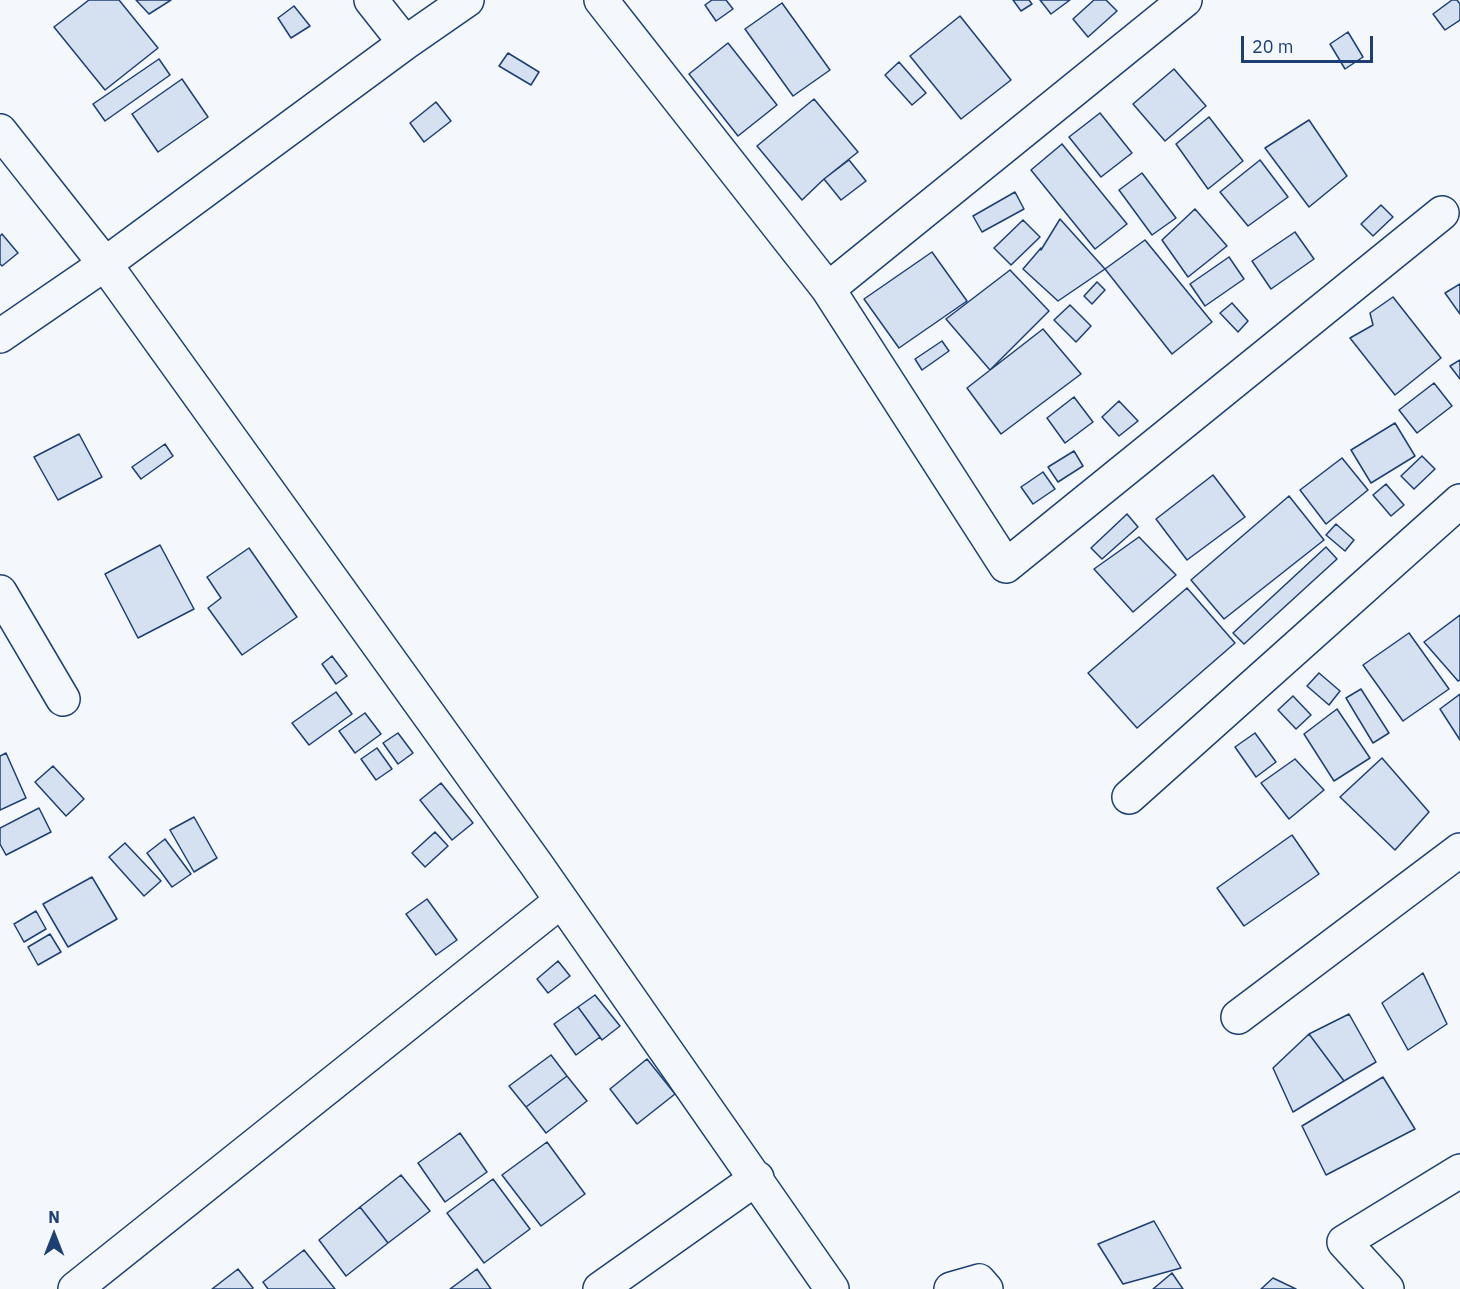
<!DOCTYPE html>
<html>
<head>
<meta charset="utf-8">
<style>
	body { margin:0 }
	#map { position:relative; width:1460px; height:1289px; overflow:hidden; background:#f4f7fb; font-family:"IBM Plex Sans",sans-serif }
	canvas { display:block }
	.north { position:absolute; left:24px; top:1205px; width:60px; height:60px; -webkit-text-stroke:4px #f4f7fb; paint-order:stroke; rotate:0deg; font-size:16px; font-weight:700; line-height:24px; text-align:center; color:#1d3f73 }
	.north::after { content:''; display:block; margin:auto; width:21px; height:27px; background:#1d3f73; clip-path:polygon(50% 0,100% 100%,50% 72%,0 100%) }
	.scale { position:absolute; left:1241px; top:36px; width:132px; height:27px; box-sizing:border-box; border:3px solid #1d3f73; border-top:0; padding-left:8px; font-size:18px; line-height:21px; white-space:nowrap; color:#1d3f73; -webkit-text-stroke:4px #f4f7fb; paint-order:stroke }
</style>
</head>
<body>
<div id="map">
<canvas width="1460" height="1289"></canvas>
<div class="north">N</div>
<div class="scale">20 m</div>
</div>
<script>
const ctx = document.querySelector('canvas').getContext('2d');
ctx.lineJoin = 'round';
function fillPath(path, color) { ctx.fillStyle = color; ctx.fill(path, 'evenodd'); }
const shape = rows => new Path2D(rows.map(r => 'M' + r).join(''));
function trace(path, color, width, dash) { ctx.strokeStyle = color; ctx.lineWidth = width; ctx.lineCap = dash ? 'butt' : 'round'; ctx.setLineDash(dash || []); ctx.stroke(path); }
const building = shape([
	[89,0,119,0,158,48,105,90,54,27,89,0],
	[136,0,171,0,149,14,136,0],
	[712,0,726,0,733,9,716,21,705,5,712,0],
	[1013,0,1029,0,1032,4,1021,11,1013,0],
	[1040,0,1070,0,1051,14,1040,0],
	[1094,0,1106,0,1117,11,1088,37,1073,19,1094,0],
	[1452,0,1457,0,1460,4,1460,20,1445,30,1433,14,1452,0],
	[782,3,830,70,793,96,745,29,782,3],
	[294,6,310,26,291,38,278,18,294,6],
	[960,16,1011,80,961,119,910,56,960,16],
	[1348,32,1363,57,1345,69,1330,44,1348,32],
	[728,43,777,105,738,136,689,74,728,43],
	[508,53,539,72,531,85,499,66,508,53],
	[159,59,170,75,105,121,93,104,159,59],
	[899,62,926,93,912,105,885,75,899,62],
	[1174,69,1206,106,1165,141,1133,104,1174,69],
	[182,79,208,117,158,152,132,114,182,79],
	[814,99,858,152,824,179,802,200,757,146,814,99],
	[436,102,451,121,424,142,410,123,436,102],
	[1100,113,1132,153,1101,177,1069,137,1100,113],
	[1209,117,1243,161,1208,189,1176,144,1209,117],
	[1309,120,1347,176,1309,207,1265,148,1309,120],
	[1062,144,1127,224,1095,249,1031,170,1062,144],
	[849,160,866,181,841,200,824,179,849,160],
	[1260,160,1288,197,1248,226,1220,192,1260,160],
	[1142,173,1176,218,1152,235,1119,190,1142,173],
	[1015,192,1024,209,982,232,973,216,1015,192],
	[1381,205,1393,217,1373,236,1361,224,1381,205],
	[1195,209,1227,246,1188,277,1162,240,1195,209],
	[1060,219,1105,269,1058,301,1023,269,1041,248,1041,250,1060,219],
	[1023,220,1040,237,1011,265,994,248,1023,220],
	[1295,232,1314,259,1271,289,1252,261,1295,232],
	[2,234,18,253,2,266,0,264,0,236,2,234],
	[1145,240,1212,322,1172,354,1105,269,1145,240],
	[932,252,967,301,899,348,864,299,932,252],
	[1229,257,1244,279,1205,306,1190,284,1229,257],
	[1010,270,1049,311,990,370,946,319,1010,270],
	[1097,282,1105,290,1092,304,1084,296,1097,282],
	[1460,284,1460,314,1445,293,1460,284],
	[1393,297,1441,358,1395,395,1350,338,1373,325,1370,313,1393,297],
	[1232,303,1248,321,1238,332,1220,313,1232,303],
	[1070,305,1091,326,1076,342,1054,320,1070,305],
	[1043,329,1081,374,1001,434,967,388,1043,329],
	[942,341,949,351,922,370,915,359,942,341],
	[1460,360,1460,379,1450,366,1460,360],
	[1434,383,1452,406,1417,433,1399,410,1434,383],
	[1074,397,1093,422,1065,443,1047,418,1074,397],
	[1119,401,1138,421,1119,436,1102,417,1119,401],
	[1395,423,1415,456,1371,483,1351,450,1395,423],
	[79,434,102,477,58,500,34,457,79,434],
	[165,444,173,456,141,479,132,467,165,444],
	[1074,451,1083,466,1058,482,1048,467,1074,451],
	[1422,456,1435,469,1414,489,1401,476,1422,456],
	[1342,458,1368,490,1326,524,1300,490,1342,458],
	[1043,472,1055,489,1033,504,1021,487,1043,472],
	[1213,475,1245,517,1187,560,1156,519,1213,475],
	[1386,484,1404,505,1391,516,1373,495,1386,484],
	[1289,496,1324,540,1224,619,1191,580,1289,496],
	[1127,514,1138,527,1102,559,1091,548,1127,514],
	[1336,524,1354,540,1345,551,1326,535,1336,524],
	[1139,537,1176,575,1133,612,1094,569,1139,537],
	[160,545,194,609,138,638,105,574,160,545],
	[1326,547,1337,559,1244,644,1233,633,1326,547],
	[249,548,297,617,242,655,208,608,221,598,207,577,249,548],
	[1187,588,1235,643,1137,728,1088,673,1187,588],
	[1460,615,1460,680,1458,681,1424,642,1460,615],
	[1409,633,1449,689,1403,721,1363,665,1409,633],
	[332,656,347,676,336,684,322,664,332,656],
	[1319,673,1340,691,1329,705,1307,686,1319,673],
	[1361,689,1389,733,1373,743,1346,698,1361,689],
	[336,692,352,714,309,745,292,723,336,692],
	[1460,694,1460,740,1440,709,1460,694],
	[1293,696,1311,715,1296,729,1278,710,1293,696],
	[1337,709,1370,758,1334,781,1304,734,1337,709],
	[365,713,381,734,355,753,339,731,365,713],
	[398,733,413,753,398,764,383,743,398,733],
	[1255,733,1276,762,1256,777,1235,747,1255,733],
	[377,748,392,769,376,780,361,759,377,748],
	[6,753,26,798,0,810,0,756,6,753],
	[1382,758,1429,812,1395,850,1340,797,1382,758],
	[1295,759,1324,790,1289,819,1261,783,1295,759],
	[53,766,84,799,66,816,35,782,53,766],
	[441,783,473,823,452,840,420,800,441,783],
	[39,808,51,832,6,855,0,844,0,828,39,808],
	[194,817,217,858,194,872,170,830,194,817],
	[435,832,448,846,425,867,412,853,435,832],
	[1292,835,1319,874,1244,926,1217,888,1292,835],
	[165,839,191,874,172,887,147,853,165,839],
	[125,843,161,881,144,896,109,857,125,843],
	[92,877,117,919,68,947,43,904,92,877],
	[427,899,457,940,436,955,406,914,427,899],
	[36,911,46,929,24,942,14,924,36,911],
	[50,934,61,952,38,965,28,947,50,934],
	[558,961,570,976,548,993,537,979,558,961],
	[1423,973,1447,1024,1408,1050,1382,1003,1423,973],
	[595,995,620,1026,602,1040,578,1007,595,995],
	[578,1007,600,1037,576,1055,554,1024,578,1007],
	[1349,1014,1376,1062,1344,1081,1309,1034,1349,1014],
	[1309,1034,1344,1081,1293,1112,1273,1068,1309,1034],
	[551,1055,567,1076,526,1107,509,1086,551,1055],
	[647,1059,675,1094,637,1124,610,1089,647,1059],
	[567,1076,587,1101,546,1133,526,1107,567,1076],
	[1383,1077,1415,1129,1326,1175,1302,1126,1383,1077],
	[460,1133,487,1172,445,1202,418,1163,460,1133],
	[547,1142,585,1194,541,1226,502,1175,547,1142],
	[401,1175,430,1211,388,1243,360,1207,401,1175],
	[493,1179,530,1229,484,1263,447,1213,493,1179],
	[360,1207,388,1243,346,1276,319,1240,360,1207],
	[1154,1221,1181,1268,1123,1284,1098,1244,1154,1221],
	[304,1250,335,1289,268,1289,263,1282,304,1250],
	[238,1269,253,1288,252,1289,212,1289,238,1269],
	[477,1269,491,1289,450,1289,477,1269],
	[1172,1273,1183,1289,1153,1289,1172,1273],
	[1273,1278,1296,1289,1261,1289,1273,1278]
]);
const street = shape([
	[371,0,405,43],
	[601,0,828,289,1006,566,1442,213],
	[0,131,105,264,536,864,832,1289],
	[828,289,1185,0],
	[0,336,105,264,405,43,467,0],
	[0,592,63,699],
	[1129,797,1460,501],
	[1238,1017,1460,850],
	[75,1289,561,901],
	[600,1289,757,1178],
	[951,1289,979,1281,986,1289],
	[1387,1289,1344,1242,1460,1171]
]);
fillPath(building, '#d5e0f0');
trace(building, '#1d3f73', 1.5);
trace(street, '#1d3f73', 36);
trace(street, '#f4f7fb', 33);
</script>
</body>
</html>
